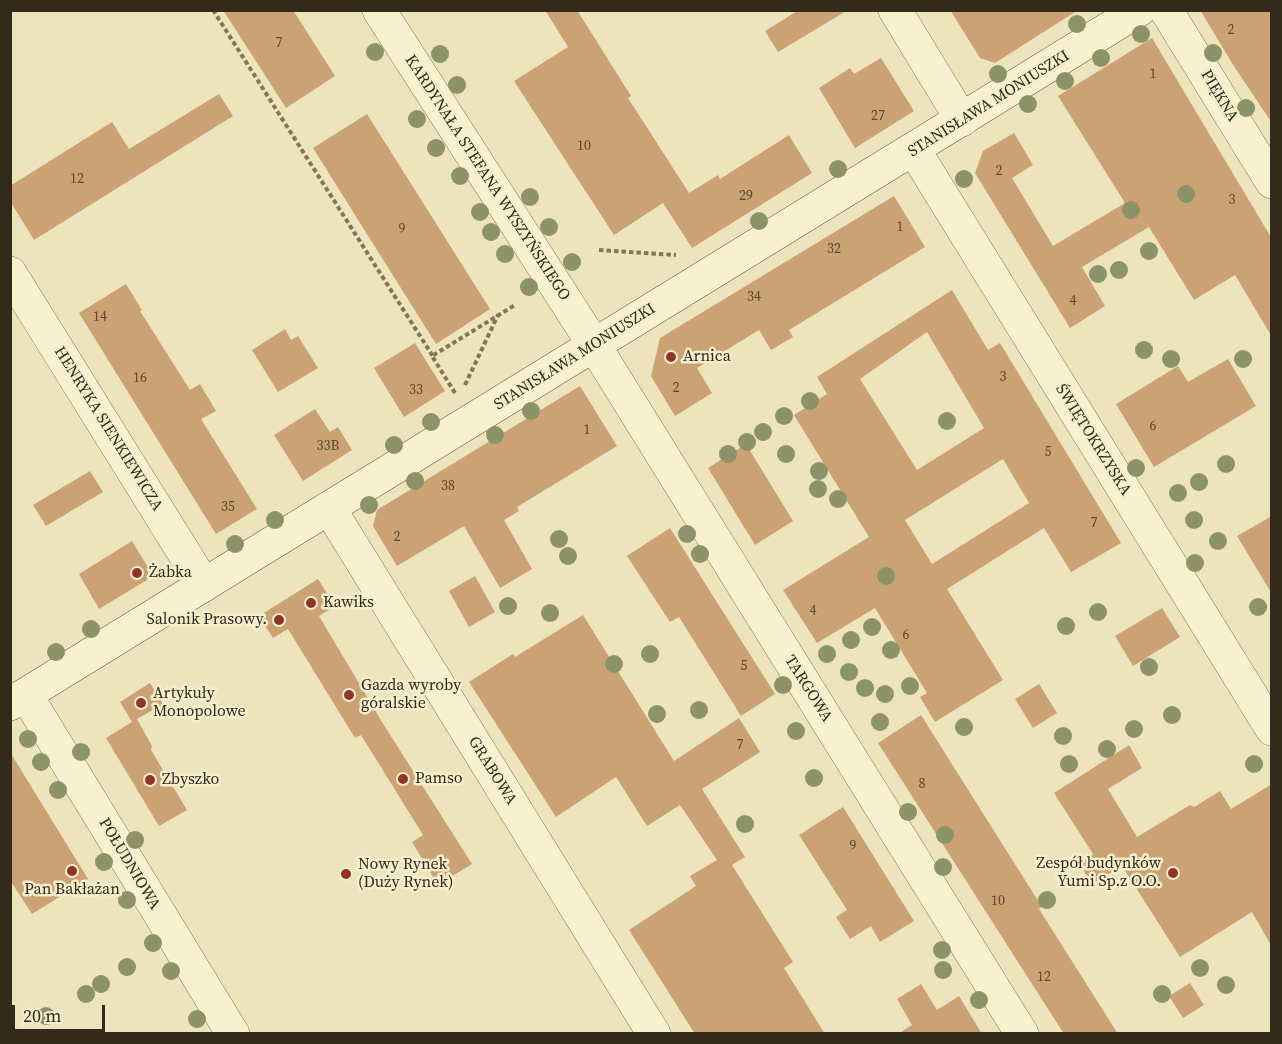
<!DOCTYPE html>
<html>
<head>
<meta charset="utf-8">
<style>
	body { margin:0 }
	#map { position:relative; width:1282px; height:1044px; overflow:hidden; background:#ede4bd; font-family:"Source Serif 4",serif }
	canvas { display:block }
	.frame { position:absolute; inset:0; border:12px solid #342a1b; pointer-events:none }
	.scale { position:absolute; left:12px; top:1005px; width:93px; height:27px; box-sizing:border-box; border:3px solid #342a1b; border-top:0; padding-left:8px; font-size:18px; line-height:21px; white-space:nowrap; color:#342a1b; -webkit-text-stroke:4px #f5eecd; paint-order:stroke }
</style>
</head>
<body>
<div id="map">
<canvas width="1282" height="1044"></canvas>
<div class="frame"></div>
<div class="scale">20 m</div>
</div>
<script>
const ctx = document.querySelector('canvas').getContext('2d');
ctx.lineJoin = 'round';
function fillPath(path, color) { ctx.fillStyle = color; ctx.fill(path, 'evenodd'); }
const shape = rows => new Path2D(rows.map(r => 'M' + r).join(''));
function trace(path, color, width, dash) { ctx.strokeStyle = color; ctx.lineWidth = width; ctx.lineCap = dash ? 'butt' : 'round'; ctx.setLineDash(dash || []); ctx.stroke(path); }
function label(font, color, halo, rows, align = 'center') {
  ctx.font = font + ' "Source Serif 4",serif'; ctx.lineWidth = 5; ctx.setLineDash([]); ctx.textBaseline = 'middle'; ctx.strokeStyle = halo; ctx.fillStyle = color; for (const [text, x, y, turn = 0] of rows) {
    ctx.save(); ctx.translate(x, y); ctx.rotate((+turn || 0) * Math.PI / 180); ctx.textAlign = isNaN(turn) ? turn : align; if (halo) ctx.strokeText(text, 0, 0); ctx.fillText(text, 0, 0); ctx.restore();
  }
}
const building = shape([
	[223,10,293,10,335,76,286,108],
	[545,10,577,10,631,96,628,98,689,193,718,175,720,179,789,135,812,173,692,248,663,203,614,235,514,81,568,47],
	[799,10,848,10,778,52,765,31],
	[950,10,1078,10,995,63,980,58],
	[1200,10,1272,10,1272,123,1235,68],
	[1152,38,1272,239,1272,337,1235,275,1194,300,1149,227,1082,267,1105,306,1070,328,975,173,983,151,1014,133,1033,165,1012,178,1053,246,1125,203,1058,96],
	[881,58,914,111,855,148,819,88,850,68,854,74],
	[219,94,233,116,34,240,10,201,10,186,112,122,129,149],
	[367,114,490,309,436,344,313,148],
	[894,196,925,247,789,330,793,337,771,350,759,330,697,368,712,393,675,416,651,376,660,338],
	[126,284,142,310,140,311,190,390,200,384,216,411,201,419,257,509,216,534,79,313],
	[952,290,988,350,1000,343,1121,543,1071,572,1044,528,947,589,1003,680,935,722,920,697,927,693,875,608,817,643,783,590,869,537,794,415,827,394,817,377],
	[927,332,984,428,917,470,860,379],
	[1003,459,1029,503,932,564,905,520],
	[285,329,291,340,298,336,318,368,278,392,252,350],
	[415,343,445,391,404,417,374,368],
	[1228,359,1256,406,1154,467,1116,404,1178,366,1188,382],
	[580,386,617,446,517,507,519,511,504,520,532,569,500,588,464,526,397,566,373,526,377,510],
	[315,409,330,432,338,427,352,450,303,481,274,435],
	[746,444,793,521,755,545,708,468],
	[90,471,103,492,46,526,33,505],
	[1272,516,1272,594,1237,536],
	[670,528,775,694,741,716,679,617,670,622,627,556],
	[132,541,149,569,147,580,99,609,79,574],
	[475,576,495,612,469,627,449,591],
	[318,579,335,606,319,616,382,722,472,864,438,885,412,842,423,835,361,735,355,738,288,629,273,638,259,616],
	[1162,608,1180,637,1133,666,1115,636],
	[583,615,674,761,739,718,760,752,702,789,745,857,732,865,793,962,784,968,825,1034,695,1034,629,930,696,886,690,876,717,860,680,805,647,826,616,777,556,817,469,682,513,654,515,657],
	[150,683,163,704,137,719,152,746,151,750,187,810,159,826,106,738,132,722,120,702],
	[1039,684,1057,713,1033,728,1015,699],
	[921,715,1042,907,1039,909,1118,1034,1064,1034,878,743],
	[1129,745,1142,768,1108,789,1137,837,1190,805,1194,807,1220,791,1231,809,1272,784,1272,947,1252,912,1180,957,1122,866,1092,884,1079,863,1093,854,1054,793],
	[10,752,88,879,32,914,10,880],
	[843,807,914,921,880,942,871,926,850,939,836,917,847,910,799,835],
	[1190,983,1204,1005,1183,1018,1169,996],
	[921,984,937,1010,959,996,982,1034,898,1034,912,1025,897,999]
]);
const path = shape([
	[213,10,434,358],
	[599,250,676,255],
	[465,385,498,315],
	[455,393,432,356,515,305]
]);
const street = shape([
	[379,10,594,345,1022,1034],
	[895,10,962,120],
	[1166,10,1272,182],
	[914,150,1272,729],
	[10,273,204,585],
	[329,508,654,1034],
	[26,695,233,1034]
]);
const secondary = shape([
	[10,704,1139,10]
]);
const trees = [
	[1077,24],
	[1141,34],
	[375,52],
	[1213,53],
	[440,54],
	[1101,58],
	[998,74],
	[1065,81],
	[457,85],
	[1028,104],
	[1246,108],
	[417,119],
	[436,148],
	[838,169],
	[460,176],
	[964,179],
	[1186,194],
	[530,197],
	[1131,210],
	[480,212],
	[759,221],
	[549,227],
	[491,232],
	[1149,251],
	[505,254],
	[572,262],
	[1119,270],
	[1098,274],
	[529,287],
	[1144,350],
	[1171,359],
	[1243,359],
	[810,401],
	[531,411],
	[784,416],
	[947,421],
	[431,422],
	[763,432],
	[495,435],
	[747,442],
	[394,445],
	[728,454],
	[786,454],
	[1226,464],
	[1136,468],
	[819,471],
	[415,481],
	[1199,482],
	[818,489],
	[1178,493],
	[838,499],
	[369,505],
	[275,520],
	[1194,520],
	[687,534],
	[559,539],
	[1218,541],
	[235,544],
	[700,554],
	[568,556],
	[1195,563],
	[886,576],
	[508,606],
	[1258,607],
	[1098,612],
	[550,613],
	[1066,626],
	[872,627],
	[91,629],
	[851,640],
	[891,650],
	[56,652],
	[650,654],
	[827,654],
	[614,664],
	[1149,667],
	[849,672],
	[783,685],
	[910,686],
	[865,688],
	[885,694],
	[699,710],
	[657,714],
	[1172,715],
	[880,722],
	[964,727],
	[1134,729],
	[796,731],
	[1063,736],
	[28,739],
	[1107,749],
	[81,752],
	[41,762],
	[1069,764],
	[1254,764],
	[814,778],
	[58,790],
	[908,812],
	[745,824],
	[945,835],
	[135,840],
	[104,862],
	[943,867],
	[127,900],
	[1047,900],
	[153,943],
	[942,950],
	[127,967],
	[1200,968],
	[943,970],
	[171,971],
	[101,984],
	[1226,985],
	[86,994],
	[1162,994],
	[979,1000],
	[46,1016],
	[197,1019]
];
const markers = [
	[671,357,6,"#933327"],
	[137,573,6,"#933327"],
	[311,603,6,"#933327"],
	[279,620,6,"#933327"],
	[349,695,6,"#933327"],
	[141,703,6,"#933327"],
	[403,779,6,"#933327"],
	[150,780,6,"#933327"],
	[72,871,6,"#933327"],
	[1173,873,6,"#933327"],
	[346,874,6,"#933327"]
];
const numberNames = [
	["2",1231,30],
	["7",279,43],
	["1",1153,74],
	["27",878,116],
	["10",584,146],
	["2",999,171],
	["12",77,179],
	["29",746,196],
	["3",1232,200],
	["1",900,227],
	["9",402,229],
	["32",834,249],
	["34",754,297],
	["4",1073,301],
	["14",100,317],
	["3",1003,377],
	["16",140,378],
	["2",676,388],
	["33",416,390],
	["6",1153,426],
	["1",587,430],
	["33B",328,446],
	["5",1048,452],
	["38",448,486],
	["35",228,507],
	["7",1094,523],
	["2",397,537],
	["4",813,611],
	["6",906,635],
	["5",744,666],
	["7",740,745],
	["8",922,784],
	["9",853,846],
	["10",998,901],
	["12",1044,977]
];
const streetNames = [
	["PIĘKNA",1219,96,59],
	["STANISŁAWA MONIUSZKI",989,104,-32],
	["KARDYNAŁA STEFANA WYSZYŃSKIEGO",487,178,57],
	["STANISŁAWA MONIUSZKI",575,357,-32],
	["HENRYKA SIENKIEWICZA",108,429,58],
	["ŚWIĘTOKRZYSKA",1093,440,58],
	["TARGOWA",808,689,58],
	["GRABOWA",492,771,58],
	["POŁUDNIOWA",129,864,59]
];
const poiNames = [
	["Arnica",683,357],
	["Żabka",149,573],
	["Kawiks",323,603],
	["Salonik Prasowy.",267,620,"right"],
	["Gazda wyroby",361,686],
	["góralskie",361,704],
	["Artykuły",153,694],
	["Monopolowe",153,712],
	["Pamso",415,779],
	["Zbyszko",162,780],
	["Zespół budynków",1161,864,"right"],
	["Yumi Sp.z O.O.",1161,882,"right"],
	["Nowy Rynek",358,865],
	["(Duży Rynek)",358,883],
	["Pan Bakłażan",72,890,"center"]
];
fillPath(building, '#cba273');
trace(street, '#857557', 34);
trace(secondary, '#66553a', 34);
trace(path, '#857557', 4, [4.5, 3]);
trace(street, '#f8f1d0', 33);
trace(secondary, '#f8f1d0', 33);
ctx.fillStyle = '#8d9368';
for (const [x, y] of trees) { ctx.beginPath(); ctx.arc(x, y, 9, 0, 2 * Math.PI); ctx.fill(); }
for (const [x, y, r, color] of markers) { const dot = new Path2D(); dot.arc(x, y, r, 0, 2 * Math.PI); ctx.fillStyle = color; ctx.fill(dot); trace(dot, '#f5eecd', 2); }
label('14px', '#5a4831', null, numberNames);
label('16px', '#342a1b', '#f5eecd', streetNames);
label('16px', '#342a1b', '#f5eecd', poiNames, 'left');
</script>
</body>
</html>
